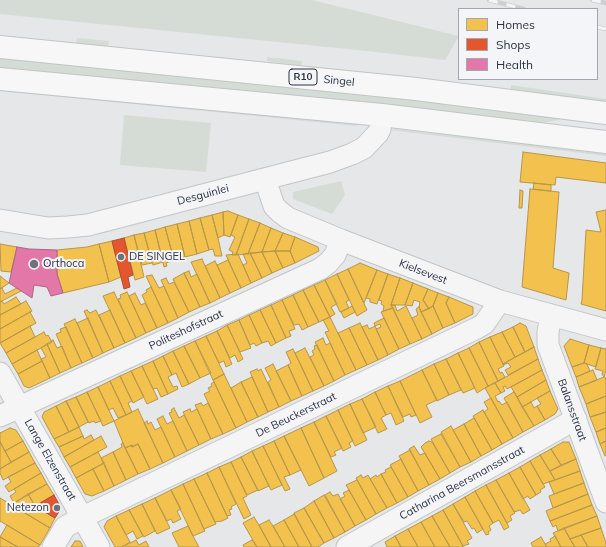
<!DOCTYPE html>
<html>
<head>
<meta charset="utf-8">
<style>
	body { margin:0 }
	#map { position:relative; width:606px; height:547px; overflow:hidden; background:#e5e7e9; font-family:Mulish,sans-serif }
	canvas { display:block }
	.legend { position:absolute; left:458px; top:8px; width:140px; height:72px; box-sizing:border-box; background:#f4f5f8; border:1px solid #a4a7af; margin:0; padding:5px 7px; list-style:none; font-size:12px; color:#2d3341 }
	.legend li { display:flex; align-items:center; gap:8px; height:20px }
	.legend b { width:20px; border:1px solid #a4a7af }
</style>
</head>
<body>
<div id="map">
<canvas width="606" height="547"></canvas>
<ul class="legend">
<li><b style="height:11px;background:#f2c14e"></b>Homes</li>
<li><b style="height:11px;background:#e4572e"></b>Shops</li>
<li><b style="height:11px;background:#e377a8"></b>Health</li>
</ul>
</div>
<script>
const ctx = document.querySelector('canvas').getContext('2d');
ctx.lineJoin = 'round';
function fillPath(path, color) { ctx.fillStyle = color; ctx.fill(path, 'evenodd'); }
const shape = rows => new Path2D(rows.map(r => 'M' + r).join(''));
function trace(path, color, width, dash) { ctx.strokeStyle = color; ctx.lineWidth = width; ctx.lineCap = dash ? 'butt' : 'round'; ctx.setLineDash(dash || []); ctx.stroke(path); }
function label(font, color, halo, rows, align = 'center') {
  ctx.font = font + ' Mulish,sans-serif'; ctx.lineWidth = 4; ctx.setLineDash([]); ctx.textBaseline = 'middle'; ctx.strokeStyle = halo; ctx.fillStyle = color; for (const [text, x, y, turn = 0] of rows) {
    ctx.save(); ctx.translate(x, y); ctx.rotate((+turn || 0) * Math.PI / 180); ctx.textAlign = isNaN(turn) ? turn : align; if (halo) ctx.strokeText(text, 0, 0); ctx.fillText(text, 0, 0); ctx.restore();
  }
}
const green = shape([
	[0,0,312,0,459,36,445,60,367,51,0,14],
	[77,38,109,41,108,46,76,43],
	[0,55,415,99,579,121,564,119,536,124,0,70],
	[267,57,302,61,301,66,267,61],
	[511,85,606,99,606,105,511,90],
	[0,88,355,123,357,126,0,91],
	[124,115,211,123,206,172,120,165],
	[395,129,535,145,606,154,606,156,390,130],
	[341,181,345,195,332,214,293,199,293,192]
]);
const homes = shape([
	[523,152,606,163,606,183,556,177,555,185,520,182,523,152],
	[534,183,551,185,551,191,533,189,534,183],
	[530,189,559,192,553,268,569,273,566,300,522,287,530,189],
	[520,190,523,191,522,208,519,208,520,190],
	[606,210,606,311,581,304,582,300,586,230,601,232,596,212,606,210],
	[228,211,238,215,230,237,224,235,223,212,228,211],
	[223,212,224,235,218,238,212,215,223,212],
	[212,215,218,238,222,256,215,256,213,249,209,250,200,218,212,215],
	[238,215,249,219,236,255,232,255,233,252,229,250,235,237,231,235,238,215],
	[200,218,209,250,197,254,189,221,200,218],
	[249,219,260,223,248,254,236,255,249,219],
	[189,221,197,254,185,257,177,224,189,221],
	[260,223,271,228,262,252,248,254,260,223],
	[177,224,185,257,174,260,165,227,177,224],
	[165,227,174,260,166,263,167,266,164,267,155,230,165,227],
	[271,228,283,233,275,251,262,252,271,228],
	[155,230,163,262,153,265,144,233,155,230],
	[144,233,152,263,142,265,134,235,144,233],
	[283,233,295,237,290,251,275,251,283,233],
	[134,235,144,277,135,280,124,238,134,235],
	[295,237,318,247,319,251,295,263,290,251,295,237],
	[112,241,121,277,109,282,99,244,112,241],
	[0,244,17,247,11,272,1,271,0,244],
	[99,244,109,282,63,293,57,274,57,250,87,247,99,244],
	[275,251,283,268,272,273,262,252,275,251],
	[275,251,290,251,295,263,283,268,275,251],
	[262,252,272,273,262,278,250,253,262,252],
	[250,253,262,278,251,283,243,265,247,263,243,254,250,253],
	[238,254,251,283,241,288,226,255,238,254],
	[202,259,220,298,210,303,191,262,202,259],
	[228,260,241,288,230,293,217,265,228,260],
	[215,261,230,293,220,298,205,266,215,261],
	[360,263,377,270,364,303,348,269,360,263],
	[348,269,367,310,357,316,337,274,348,269],
	[377,270,388,274,377,304,370,302,370,299,366,298,377,270],
	[189,271,191,277,197,274,210,303,200,307,184,273,189,271],
	[184,273,200,307,189,312,173,279,184,273],
	[337,274,349,300,346,302,349,308,340,312,325,280,337,274],
	[388,274,400,278,391,305,393,308,383,311,384,306,381,304,382,301,379,300,388,274],
	[152,275,159,288,164,286,178,318,168,323,146,276,152,275],
	[0,276,9,283,0,289,0,276],
	[166,278,169,284,174,282,189,312,178,318,161,280,166,278],
	[400,278,413,283,405,305,391,305,400,278],
	[325,280,337,304,331,307,335,314,330,317,314,285,325,280],
	[413,283,428,289,423,300,429,309,421,312,419,307,420,302,414,300,412,306,405,305,413,283],
	[314,285,330,317,319,322,303,290,314,285],
	[151,287,168,323,157,328,142,295,147,292,146,290,151,287],
	[2,288,5,294,17,288,21,291,0,302,0,289,2,288],
	[428,289,438,293,433,306,429,309,423,300,428,289],
	[303,290,319,322,308,327,293,295,303,290],
	[114,292,136,338,125,343,103,296,114,292],
	[127,292,146,333,136,338,118,299,121,298,120,295,127,292],
	[135,293,141,305,145,303,157,328,146,333,129,296,135,293],
	[438,293,449,297,446,303,455,323,443,328,433,306,438,293],
	[293,295,308,327,302,330,299,324,294,325,282,300,293,295],
	[16,297,21,304,0,315,0,302,2,301,4,304,16,297],
	[449,297,473,307,473,314,455,323,446,303,449,297],
	[282,300,295,329,289,331,291,336,286,338,271,305,282,300],
	[26,301,32,311,0,329,0,315,26,301],
	[271,305,286,338,276,343,260,310,271,305],
	[391,305,395,305,397,311,406,306,422,339,410,344,391,305],
	[352,306,355,312,344,318,341,312,352,306],
	[433,306,443,328,432,334,421,312,433,306],
	[419,307,432,334,422,339,412,318,418,315,416,309,419,307],
	[393,308,410,344,399,349,381,312,393,308],
	[87,310,90,313,96,310,114,348,103,353,84,311,87,310],
	[110,310,125,343,114,348,99,315,110,310],
	[260,310,276,343,271,346,268,341,262,343,249,315,260,310],
	[30,312,36,323,0,343,0,329,30,312],
	[249,315,262,343,256,346,254,343,250,345,239,320,249,315],
	[330,317,356,370,345,375,325,332,329,331,323,320,330,317],
	[88,318,103,353,93,358,77,323,88,318],
	[384,318,399,349,388,355,376,329,381,327,380,324,375,326,374,323,384,318],
	[75,319,93,358,82,363,64,324,75,319],
	[239,320,251,348,240,352,227,325,239,320],
	[360,323,378,360,367,365,349,328,360,323],
	[520,323,526,326,534,347,525,352,513,327,520,323],
	[227,325,243,359,238,362,235,355,230,358,217,331,227,325],
	[367,325,369,329,375,326,388,355,378,360,362,327,367,325],
	[30,326,35,337,6,353,0,343,30,326],
	[66,327,82,363,71,368,56,334,61,332,60,329,66,327],
	[513,327,525,352,515,357,502,332,513,327],
	[349,328,367,365,356,370,338,333,349,328],
	[217,331,232,364,226,367,224,361,219,363,206,336,217,331],
	[44,332,46,336,48,335,52,342,12,364,6,353,44,332],
	[502,332,515,357,503,364,490,337,502,332],
	[206,336,224,374,213,380,195,341,206,336],
	[490,337,504,366,498,369,500,373,502,372,505,377,498,381,479,342,490,337],
	[323,338,326,345,330,343,345,375,334,381,315,342,323,338],
	[570,339,589,345,584,363,572,367,564,346,570,339],
	[53,340,57,348,62,346,71,368,60,373,47,344,53,340],
	[195,341,211,373,200,378,184,346,195,341],
	[479,342,498,381,488,386,469,348,479,342],
	[47,344,60,373,50,378,41,359,46,357,41,348,47,344],
	[317,345,334,381,324,386,310,357,314,355,312,351,315,349,314,346,317,345],
	[589,345,601,348,596,367,584,363,589,345],
	[184,346,200,378,189,384,173,351,184,346],
	[534,347,538,359,508,375,505,370,511,367,508,363,503,365,503,364,534,347],
	[305,348,324,386,313,391,295,353,305,348],
	[469,348,488,386,477,393,458,353,469,348],
	[601,348,606,349,606,371,604,377,602,374,603,371,595,369,601,348],
	[293,349,313,391,302,396,288,365,291,363,286,352,293,349],
	[37,350,42,361,18,374,12,364,37,350],
	[173,351,189,384,182,387,176,373,172,375,163,356,173,351],
	[458,353,475,388,463,393,446,359,458,353],
	[163,356,172,375,168,377,173,387,177,386,178,389,168,394,153,361,163,356],
	[446,359,461,390,449,395,434,364,446,359],
	[538,359,542,370,507,389,505,386,503,387,505,391,501,393,495,383,538,359],
	[42,361,50,378,29,388,24,386,18,374,42,361],
	[153,361,168,394,161,397,157,388,153,389,142,366,153,361],
	[584,363,587,364,590,371,576,377,572,367,584,363],
	[273,364,291,401,279,407,268,382,271,380,265,368,273,364],
	[434,364,449,395,437,401,422,370,434,364],
	[288,365,302,396,291,401,276,371,288,365],
	[142,366,158,399,147,404,131,371,142,366],
	[257,369,258,371,261,369,279,407,268,412,250,372,257,369],
	[422,370,437,400,426,405,432,417,420,423,400,381,422,370],
	[542,370,546,380,517,397,511,387,542,370],
	[593,370,597,380,579,387,576,377,593,370],
	[131,371,144,397,133,403,120,376,131,371],
	[224,374,247,422,236,428,213,380,224,374],
	[120,376,132,401,128,403,132,412,126,415,110,381,120,376],
	[252,377,268,412,258,417,241,382,252,377],
	[604,377,606,378,606,396,586,404,579,387,604,377],
	[546,380,550,391,522,407,517,397,546,380],
	[110,381,126,415,118,418,113,408,109,410,98,387,110,381],
	[400,381,416,415,411,417,410,414,403,417,388,386,400,381],
	[214,382,236,428,223,434,204,394,210,391,208,388,212,386,211,384,214,382],
	[241,382,258,417,247,422,231,388,241,382],
	[495,383,501,393,495,396,498,402,499,401,502,405,507,402,523,432,513,438,485,388,495,383],
	[388,386,404,421,396,425,391,413,386,415,375,392,388,386],
	[98,387,114,421,103,426,87,392,98,387],
	[550,391,558,409,555,414,545,420,537,406,541,404,537,398,550,391],
	[87,392,101,421,95,423,94,421,89,423,76,397,87,392],
	[375,392,386,415,381,418,387,429,378,433,362,399,375,392],
	[514,392,534,426,523,432,504,398,514,392],
	[606,396,606,412,590,417,586,404,606,396],
	[76,397,88,422,79,427,66,401,76,397],
	[491,398,513,438,502,444,484,412,488,409,484,402,491,398],
	[362,399,376,427,363,433,350,404,362,399],
	[66,401,79,427,69,432,56,406,66,401],
	[531,402,534,408,537,406,545,420,534,426,522,407,531,402],
	[201,403,203,406,208,403,223,434,211,439,195,405,201,403],
	[350,404,367,440,355,446,338,410,350,404],
	[56,406,69,432,54,439,42,417,44,412,56,406],
	[174,408,179,418,184,415,199,445,187,451,169,413,172,412,171,410,174,408],
	[138,409,163,463,150,469,138,444,132,447,132,445,125,448,114,421,138,409],
	[190,409,191,412,197,409,211,439,199,445,183,412,190,409],
	[338,410,353,441,349,443,351,447,343,451,326,416,338,410],
	[483,410,502,444,492,450,473,416,483,410],
	[606,412,606,428,596,432,590,417,606,412],
	[163,416,167,424,173,421,187,451,175,457,157,419,163,416],
	[326,416,342,448,334,452,336,455,331,457,314,422,326,416],
	[474,418,492,450,481,456,464,424,474,418],
	[147,421,148,424,151,422,155,430,161,427,175,457,163,463,144,423,147,421],
	[314,422,337,471,324,478,301,428,314,422],
	[464,424,481,456,471,462,453,430,464,424],
	[451,426,471,462,460,467,441,432,451,426],
	[79,427,83,436,59,447,54,439,79,427],
	[10,428,16,430,23,441,5,451,0,442,0,433,10,428],
	[301,428,324,478,309,486,284,436,301,428],
	[606,428,606,441,600,444,596,432,606,428],
	[441,434,460,467,450,473,431,439,441,434],
	[91,435,94,440,64,457,59,447,83,436,84,439,91,435],
	[101,436,107,447,70,467,64,457,101,436],
	[284,436,301,470,290,475,274,441,284,436],
	[23,441,29,452,11,462,5,451,23,441],
	[274,441,290,475,284,477,290,489,285,491,263,446,274,441],
	[429,441,432,442,450,473,440,479,421,447,425,443,429,441],
	[606,441,606,456,605,456,600,444,606,441],
	[0,442,11,462,0,469,0,442],
	[563,442,569,442,576,459,561,465,551,449,563,442],
	[123,443,138,474,126,480,113,452,122,447,121,444,123,443],
	[138,444,150,469,138,474,125,448,132,445,132,447,138,444],
	[263,446,282,485,271,490,252,451,263,446],
	[414,446,420,455,425,453,440,479,429,485,409,449,414,446],
	[551,449,561,465,550,471,540,455,551,449],
	[410,450,429,485,418,491,399,456,410,450],
	[252,451,269,486,258,491,241,457,252,451],
	[29,452,35,463,3,480,0,473,0,469,29,452],
	[98,452,104,463,76,478,70,467,98,452],
	[113,452,126,480,114,486,101,458,113,452],
	[540,455,555,480,543,484,530,461,540,455],
	[241,457,258,490,247,495,231,462,241,457],
	[401,459,418,491,408,497,390,465,401,459],
	[576,459,580,471,555,480,550,471,576,459],
	[530,461,545,487,540,490,541,492,536,495,520,467,530,461],
	[231,462,247,496,243,498,251,515,244,519,219,467,231,462],
	[35,463,41,473,9,492,5,486,11,482,8,477,35,463],
	[104,463,114,486,104,491,93,469,104,463],
	[219,467,236,504,231,507,232,509,229,510,231,515,227,516,207,473,219,467],
	[391,467,408,497,397,503,381,474,386,472,385,470,391,467],
	[520,467,536,495,530,499,528,496,523,499,509,473,520,467],
	[93,469,104,491,92,496,85,494,76,478,93,469],
	[580,471,584,483,554,494,549,482,580,471],
	[41,473,47,484,14,503,10,496,16,492,14,489,41,473],
	[207,473,228,518,222,521,215,522,194,479,207,473],
	[509,473,530,510,523,514,520,510,514,512,496,480,509,473],
	[381,474,397,503,387,508,370,479,376,475,377,477,381,474],
	[361,475,363,478,368,475,387,508,376,514,356,478,361,475],
	[194,479,216,524,204,529,183,484,194,479],
	[357,480,376,514,366,520,346,485,357,480],
	[496,480,515,513,510,516,512,520,507,523,486,485,496,480],
	[584,483,588,494,553,508,549,496,584,483],
	[47,484,54,495,35,506,28,494,47,484],
	[183,484,205,531,193,536,171,490,183,484],
	[486,485,509,527,504,530,499,520,493,523,475,491,486,485],
	[171,490,181,509,177,511,181,519,173,523,171,519,167,521,155,498,171,490],
	[349,490,366,520,355,526,340,499,345,496,343,493,349,490],
	[475,491,493,523,489,526,491,530,488,532,489,534,486,535,465,497,475,491],
	[330,492,333,496,338,494,355,526,345,532,325,495,330,492],
	[28,494,35,506,55,518,50,528,11,505,28,494],
	[588,494,592,505,550,521,546,511,548,510,588,494],
	[324,495,345,532,334,538,314,501,324,495],
	[465,497,483,529,477,533,474,528,472,529,467,521,464,522,453,504,465,497],
	[0,498,50,528,40,545,0,521,0,498],
	[155,498,170,528,157,534,142,504,155,498],
	[314,501,334,538,324,543,304,508,314,501],
	[142,504,155,531,144,537,129,510,142,504],
	[453,504,472,538,467,541,469,544,463,546,443,510,453,504],
	[592,505,597,516,558,531,556,525,553,527,550,521,592,505],
	[304,508,324,543,318,547,312,547,294,513,304,508],
	[129,510,143,536,137,539,133,531,126,535,116,516,129,510],
	[443,510,463,546,463,547,450,547,432,516,443,510],
	[294,514,312,547,299,547,284,520,294,514],
	[116,516,130,542,122,547,115,547,104,527,107,521,116,516],
	[432,516,450,547,435,547,421,522,432,516],
	[597,516,601,528,570,539,564,528,597,516],
	[254,517,259,525,271,547,257,547,243,523,254,517],
	[269,520,273,526,285,547,271,547,259,525,269,520],
	[284,520,299,547,285,547,273,526,284,520],
	[421,522,435,547,418,547,408,529,421,522],
	[7,525,40,545,38,547,18,547,0,537,7,525],
	[188,526,193,536,199,547,179,547,172,533,188,526],
	[564,528,570,539,575,547,561,547,553,533,564,528],
	[601,528,606,543,606,547,588,547,581,535,601,528],
	[408,529,418,547,401,547,395,536,408,529],
	[581,535,588,547,575,547,570,539,581,535],
	[395,536,401,547,387,547,385,542,395,536],
	[555,536,561,547,547,547,545,544,551,541,550,539,555,536],
	[0,537,18,547,0,547,0,537],
	[541,537,547,547,533,547,531,543,541,537],
	[136,540,139,545,146,541,149,547,122,547,136,540],
	[252,540,257,547,244,547,243,545,252,540],
	[75,541,80,541,83,547,71,547,75,541]
]);
const shops = shape([
	[124,238,133,275,128,277,130,287,124,289,112,241,124,238],
	[54,495,60,506,60,510,55,518,35,506,54,495]
]);
const health = shape([
	[17,247,29,249,57,250,57,274,63,293,51,296,47,287,34,285,32,298,9,283,17,247]
]);
const minor = shape([
	[265,179,274,206,280,212,288,218,341,240,500,301,606,330],
	[0,220,48,228,68,227,88,225,330,162,352,154,364,148,378,133,380,129,382,115],
	[551,316,548,332,548,345,606,502],
	[0,373,99,547],
	[0,416,320,269,328,263,335,255,341,240],
	[53,547,65,527,83,517,477,328,484,324,500,301],
	[347,547,576,419]
]);
const major = shape([
	[0,47,416,89,606,113],
	[0,79,382,115,606,142]
]);
const rail = shape([
	[489,0,524,9],
	[592,0,606,3],
	[597,27,606,29]
]);
const markers = [
	[121,257,4,"#6d727c"],
	[34,264,5,"#6d727c"],
	[57,508,4,"#6d727c"]
];
const shields = [
	[303,77,28]
];
const shieldNames = [
	["R10",303,77]
];
const streetNames = [
	["Singel",339,81,6],
	["Desguinlei",203,195,-15],
	["Kielsevest",423,272,21],
	["Politeshofstraat",186,330,-25],
	["Balansstraat",572,410,70],
	["De Beuckerstraat",296,415,-26],
	["Lange Elzenstraat",50,460,60],
	["Catharina Beersmansstraat",462,483,-29]
];
const poiNames = [
	["DE SINGEL",129,257],
	["Orthoca",43,264],
	["Netezon",49,508,"right"]
];
fillPath(green, '#d5dcd6');
fillPath(homes, '#f2c14e');
trace(homes, '#b7964a', 1);
fillPath(shops, '#e4572e');
trace(shops, '#ad4c34', 1);
fillPath(health, '#e377a8');
trace(health, '#ac6389', 1);
trace(minor, '#c3c5c7', 23);
trace(major, '#c2c4c7', 24);
trace(minor, '#f5f5f6', 21);
trace(major, '#f7f7f8', 22);
trace(rail, '#cecfd1', 4.5);
trace(rail, '#f4f5f8', 3, [9]);
for (const [x, y, r, color] of markers) { const dot = new Path2D(); dot.arc(x, y, r, 0, 2 * Math.PI); ctx.fillStyle = color; ctx.fill(dot); trace(dot, '#f4f5f8', 1.5); }
for (const [x, y, w] of shields) { const box = new Path2D(); box.roundRect(x - w / 2, y - 8, w, 16, 3); ctx.fillStyle = '#f4f5f8'; ctx.fill(box); trace(box, '#2d3341', 1); }
label('bold 10px', '#2d3341', null, shieldNames);
label('11px', '#2d3341', '#f4f5f8', streetNames);
label('11px', '#2d3341', '#f4f5f8', poiNames, 'left');
</script>
</body>
</html>
